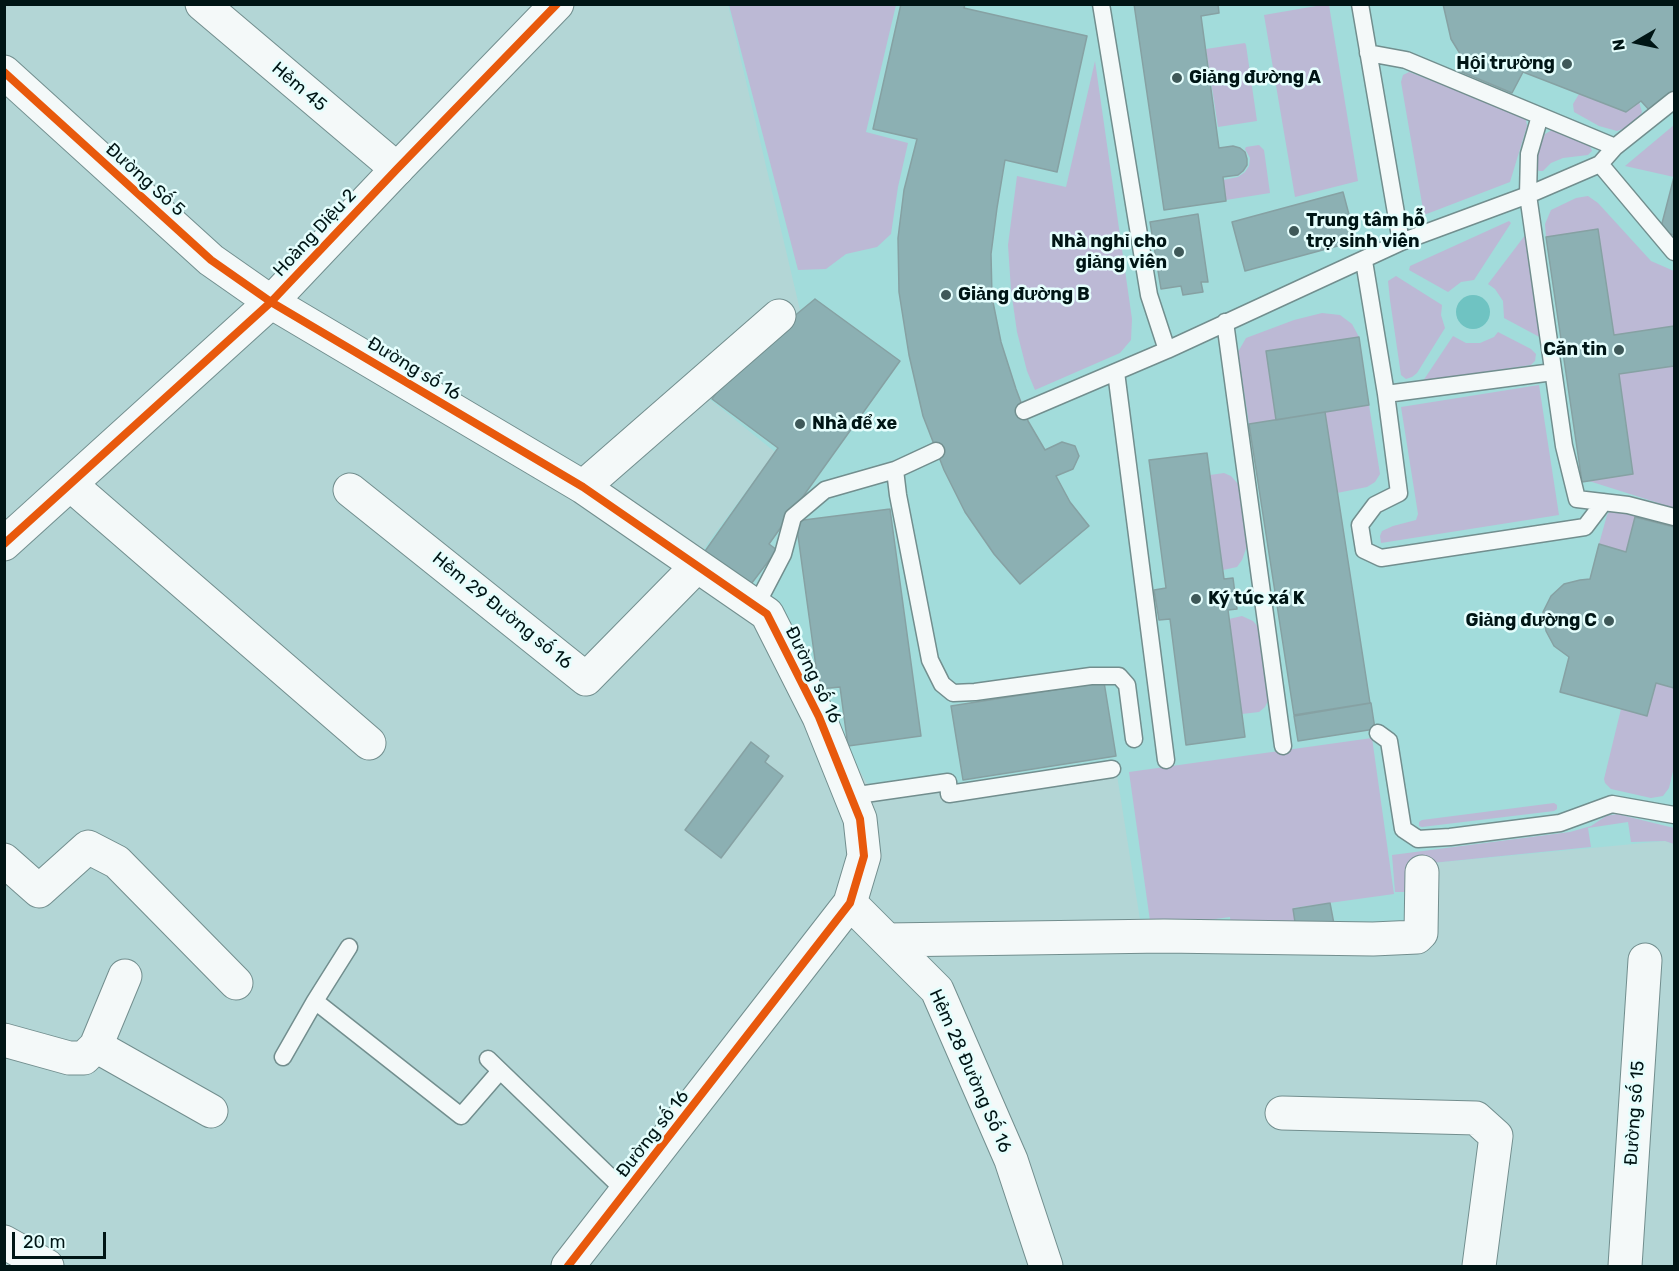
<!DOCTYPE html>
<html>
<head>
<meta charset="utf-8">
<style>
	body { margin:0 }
	#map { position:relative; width:1679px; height:1271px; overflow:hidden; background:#b3d6d6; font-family:Rubik,sans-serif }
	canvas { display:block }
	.frame { position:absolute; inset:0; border:6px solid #001515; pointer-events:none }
	.north { position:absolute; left:1607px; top:12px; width:60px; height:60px; -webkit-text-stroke:4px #e5fefd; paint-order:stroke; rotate:261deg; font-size:16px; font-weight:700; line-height:24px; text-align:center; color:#001515 }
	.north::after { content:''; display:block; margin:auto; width:21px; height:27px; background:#001515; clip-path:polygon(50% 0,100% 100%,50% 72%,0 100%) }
	.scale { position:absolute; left:12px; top:1232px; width:94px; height:27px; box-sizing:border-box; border:3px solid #001515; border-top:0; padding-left:8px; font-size:18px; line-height:21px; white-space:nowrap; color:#001515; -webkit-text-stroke:4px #e5fefd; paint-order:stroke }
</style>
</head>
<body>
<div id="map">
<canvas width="1679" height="1271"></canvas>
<div class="frame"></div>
<div class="north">N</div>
<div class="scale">20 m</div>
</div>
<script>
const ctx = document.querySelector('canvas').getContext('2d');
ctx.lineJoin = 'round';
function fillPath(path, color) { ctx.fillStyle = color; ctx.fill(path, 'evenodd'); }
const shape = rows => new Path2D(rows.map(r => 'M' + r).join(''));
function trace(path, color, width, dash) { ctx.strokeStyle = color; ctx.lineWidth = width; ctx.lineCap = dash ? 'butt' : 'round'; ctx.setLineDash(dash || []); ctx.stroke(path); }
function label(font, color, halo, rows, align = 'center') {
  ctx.font = font + ' Rubik,sans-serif'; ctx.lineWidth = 5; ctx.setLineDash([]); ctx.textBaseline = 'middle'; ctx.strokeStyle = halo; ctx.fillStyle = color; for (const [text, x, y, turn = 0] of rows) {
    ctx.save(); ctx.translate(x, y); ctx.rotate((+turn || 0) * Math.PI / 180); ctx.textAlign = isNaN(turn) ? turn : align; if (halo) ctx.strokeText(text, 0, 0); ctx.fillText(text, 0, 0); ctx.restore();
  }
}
const built = shape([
	[728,5,1674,5,1674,844,1665,841,1412,865,1415,932,1142,932,1116,769,875,797,760,598,700,554,775,452,702,393,800,310]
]);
const green = shape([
	[729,5,896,5,866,132,908,143,898,187,891,234,877,247,846,254,826,269,798,270],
	[1322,5,1329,5,1358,181,1295,197,1264,15],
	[1245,43,1246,45,1257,121,1218,127,1206,49],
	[1095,61,1132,319,1131,340,1120,353,1035,390,1027,371,1017,332,1011,290,1008,245,1017,176,1066,187],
	[1409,72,1522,114,1526,120,1527,126,1510,182,1424,215,1401,82,1403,75],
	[1579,94,1626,112,1639,102,1642,112,1634,125,1617,131,1599,126,1574,112,1573,104],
	[1674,125,1674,177,1625,166],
	[1552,130,1558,130,1585,142,1590,146,1592,151,1588,155,1563,158,1551,163,1543,171,1539,171,1536,169,1534,160,1545,134],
	[1259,145,1264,150,1270,193,1226,200,1223,180,1238,177,1245,172,1249,166,1250,158,1245,149,1246,147],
	[1588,196,1598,203,1651,261,1674,271,1674,326,1614,335,1598,230,1546,237,1545,224,1551,210,1576,198],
	[1509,221,1511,223,1474,280,1461,282,1448,292,1409,270,1410,266],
	[1529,230,1545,340,1504,318,1503,301,1495,289,1488,284],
	[1396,276,1442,305,1441,315,1445,328,1417,373,1412,377,1406,379,1401,375,1390,300,1388,281],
	[1322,313,1340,315,1352,324,1359,337,1266,351,1276,420,1249,424,1238,352,1246,338,1294,320],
	[1498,332,1531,349,1536,354,1535,361,1531,365,1423,381,1453,336,1466,343,1480,343,1494,337],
	[1674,366,1674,508,1589,481,1633,474,1619,374],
	[1539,385,1559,515,1381,543,1380,536,1382,531,1393,526,1416,520,1418,514,1401,407],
	[1369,405,1380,474,1375,482,1367,487,1337,493,1325,412],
	[1224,473,1231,476,1238,484,1247,546,1242,560,1237,567,1223,570,1210,475],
	[1611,510,1617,510,1674,526,1674,527,1635,517,1626,552,1599,544,1607,515],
	[1242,616,1253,621,1259,628,1269,698,1265,707,1259,712,1242,714,1229,619],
	[1656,683,1674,688,1674,767,1669,788,1663,796,1651,798,1611,789,1605,783,1604,779,1621,709,1647,716],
	[1372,738,1394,894,1293,908,1296,932,1232,932,1230,917,1151,928,1129,772],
	[1554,803,1557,805,1557,809,1554,811,1422,827,1419,826,1419,822,1422,820],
	[1617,814,1674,828,1674,844,1665,841,1631,842,1628,822,1588,828,1591,847,1412,865,1410,892,1395,892,1392,855,1570,832,1591,826,1606,816]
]);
const water = shape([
	'1456 312a17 17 0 1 1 34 0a17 17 0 1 1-34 0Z'
]);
const building = shape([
	[901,4,965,4,964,8,1087,36,1057,172,1005,160,997,208,991,254,992,297,1001,342,1016,389,1028,421,1045,450,1062,442,1075,446,1079,456,1073,469,1056,476,1070,502,1089,526,1020,584,994,554,965,512,944,470,923,416,909,355,899,292,898,238,904,190,917,139,873,129,901,4],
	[1134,4,1218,4,1219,13,1201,16,1219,148,1233,146,1240,148,1245,152,1247,159,1247,165,1243,171,1238,175,1223,177,1226,201,1164,210,1134,4],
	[1443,4,1674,4,1674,93,1651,112,1641,101,1626,112,1523,72,1512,93,1457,70,1462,57,1451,39,1443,4],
	[1674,177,1674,235,1660,231,1674,177],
	[1343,192,1356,241,1245,271,1232,222,1343,192],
	[1198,214,1208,282,1201,282,1203,292,1183,295,1181,286,1161,289,1150,222,1198,214],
	[1598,229,1614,335,1674,326,1674,366,1619,374,1633,474,1582,482,1546,237,1598,229],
	[815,299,900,361,769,544,777,550,748,588,703,554,778,448,712,399,730,373,747,355,815,299],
	[1359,337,1369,405,1276,420,1266,351,1359,337],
	[1325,412,1370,703,1294,715,1249,424,1325,412],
	[1207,453,1224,579,1233,578,1237,609,1228,610,1245,737,1186,745,1170,619,1159,620,1154,590,1166,588,1149,460,1207,453],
	[890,509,921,736,848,746,840,687,819,689,796,521,890,509],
	[1635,517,1674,527,1674,688,1656,683,1647,716,1560,692,1569,657,1554,646,1546,631,1543,612,1551,596,1564,584,1580,580,1590,579,1599,544,1626,552,1635,517],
	[1104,682,1116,756,963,780,951,706,1104,682],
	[1371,703,1375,729,1298,741,1294,716,1371,703],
	[751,742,769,756,765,762,783,776,721,858,685,830,751,742],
	[1330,903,1334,924,1296,929,1293,909,1330,903]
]);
const lane = shape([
	[1101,4,1149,295,1167,350],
	[1360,4,1401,242],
	[1368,53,1406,60,1615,147],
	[1540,116,1529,154,1528,195,1564,446,1577,499,1628,505,1674,517],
	[1600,164,1674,252],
	[1364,261,1386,394,1399,493,1375,505,1360,525,1364,550,1381,558,1585,527,1604,502],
	[1225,322,1283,746],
	[1116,372,1166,760],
	[1386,394,1553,372],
	[1024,411,1167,350,1401,242,1528,195,1600,164,1615,147,1674,100],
	[936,451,895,470,898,495,930,660,942,684,953,693,975,692,1091,676,1119,676,1127,685,1134,739],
	[766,612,760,598,783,554,793,517,825,490,895,470],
	[1378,733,1389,741,1403,829,1418,839,1450,837,1560,823,1612,804,1674,815],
	[851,796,948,782,949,794,1112,769],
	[349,947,315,1001,461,1116,500,1071],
	[283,1057,315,1001],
	[488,1059,626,1192]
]);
const street = shape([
	[202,4,397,169],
	[4,72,211,260,271,302,583,487,767,614,819,717,860,819,864,856,850,903,568,1266],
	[71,485,369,743],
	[583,487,779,316],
	[350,490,586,679,697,566],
	[4,860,39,891,88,847,117,862,236,983],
	[850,903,937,990,1011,1160,1046,1266],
	[887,940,1164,936,1373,939,1417,937,1421,933,1422,872],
	[4,1040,69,1058,84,1058,96,1046,125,976],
	[96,1046,211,1111],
	[1282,1113,1476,1118,1496,1136,1479,1266],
	[1625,1266,1645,960]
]);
const secondary = shape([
	[4,544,271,302,397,169,557,4],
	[4,1242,47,1266]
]);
const cycleway = shape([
	[4,72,211,260,271,302,583,487,767,614,819,717,860,819,864,856,850,903,568,1266],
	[4,544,271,302,397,169,557,4]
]);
const markers = [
	[1567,64,6,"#3f5959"],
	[1177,78,6,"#3f5959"],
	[1294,231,6,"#3f5959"],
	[1179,252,6,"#3f5959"],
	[946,295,6,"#3f5959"],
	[1619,350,6,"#3f5959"],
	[800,424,6,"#3f5959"],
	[1196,599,6,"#3f5959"],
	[1609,621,6,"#3f5959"]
];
const poiNames = [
	["Hội trường",1555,64,"right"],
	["Giảng đường A",1189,78],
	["Trung tâm hỗ",1306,221],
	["trợ sinh viên",1306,242],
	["Nhà nghỉ cho",1167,242,"right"],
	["giảng viên",1167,263,"right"],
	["Giảng đường B",958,295],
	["Căn tin",1607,350,"right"],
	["Nhà để xe",812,424],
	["Ký túc xá K",1208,599],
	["Giảng đường C",1597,621,"right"]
];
const streetNames = [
	["Hẻm 45",299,87,40],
	["Đường Số 5",145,180,42],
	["Hoàng Diệu 2",315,233,-47],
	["Đường số 16",414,369,31],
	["Hẻm 29 Đường số 16",502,611,39],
	["Đường số 16",813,675,64],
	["Hẻm 28 Đường Số 16",970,1071,66],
	["Đường số 15",1635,1113,-86],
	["Đường số 16",653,1134,-52]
];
fillPath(built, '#a2dcdb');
fillPath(green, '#bcb9d5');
fillPath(water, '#6fc3c2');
fillPath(building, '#8cb0b3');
trace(building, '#86a1a3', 1.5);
trace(lane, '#728e8e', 19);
trace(street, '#728e8e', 35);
trace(secondary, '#728e8e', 35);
trace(lane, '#f4f9f9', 16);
trace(street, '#f4f9f9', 33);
trace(secondary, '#f4f9f9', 33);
trace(cycleway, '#e8590c', 8);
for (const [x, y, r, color] of markers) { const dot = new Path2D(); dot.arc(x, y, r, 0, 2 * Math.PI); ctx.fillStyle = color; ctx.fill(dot); trace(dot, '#e5fefd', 2); }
label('bold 18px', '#001515', '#e5fefd', poiNames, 'left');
label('18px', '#001515', '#e5fefd', streetNames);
</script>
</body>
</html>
